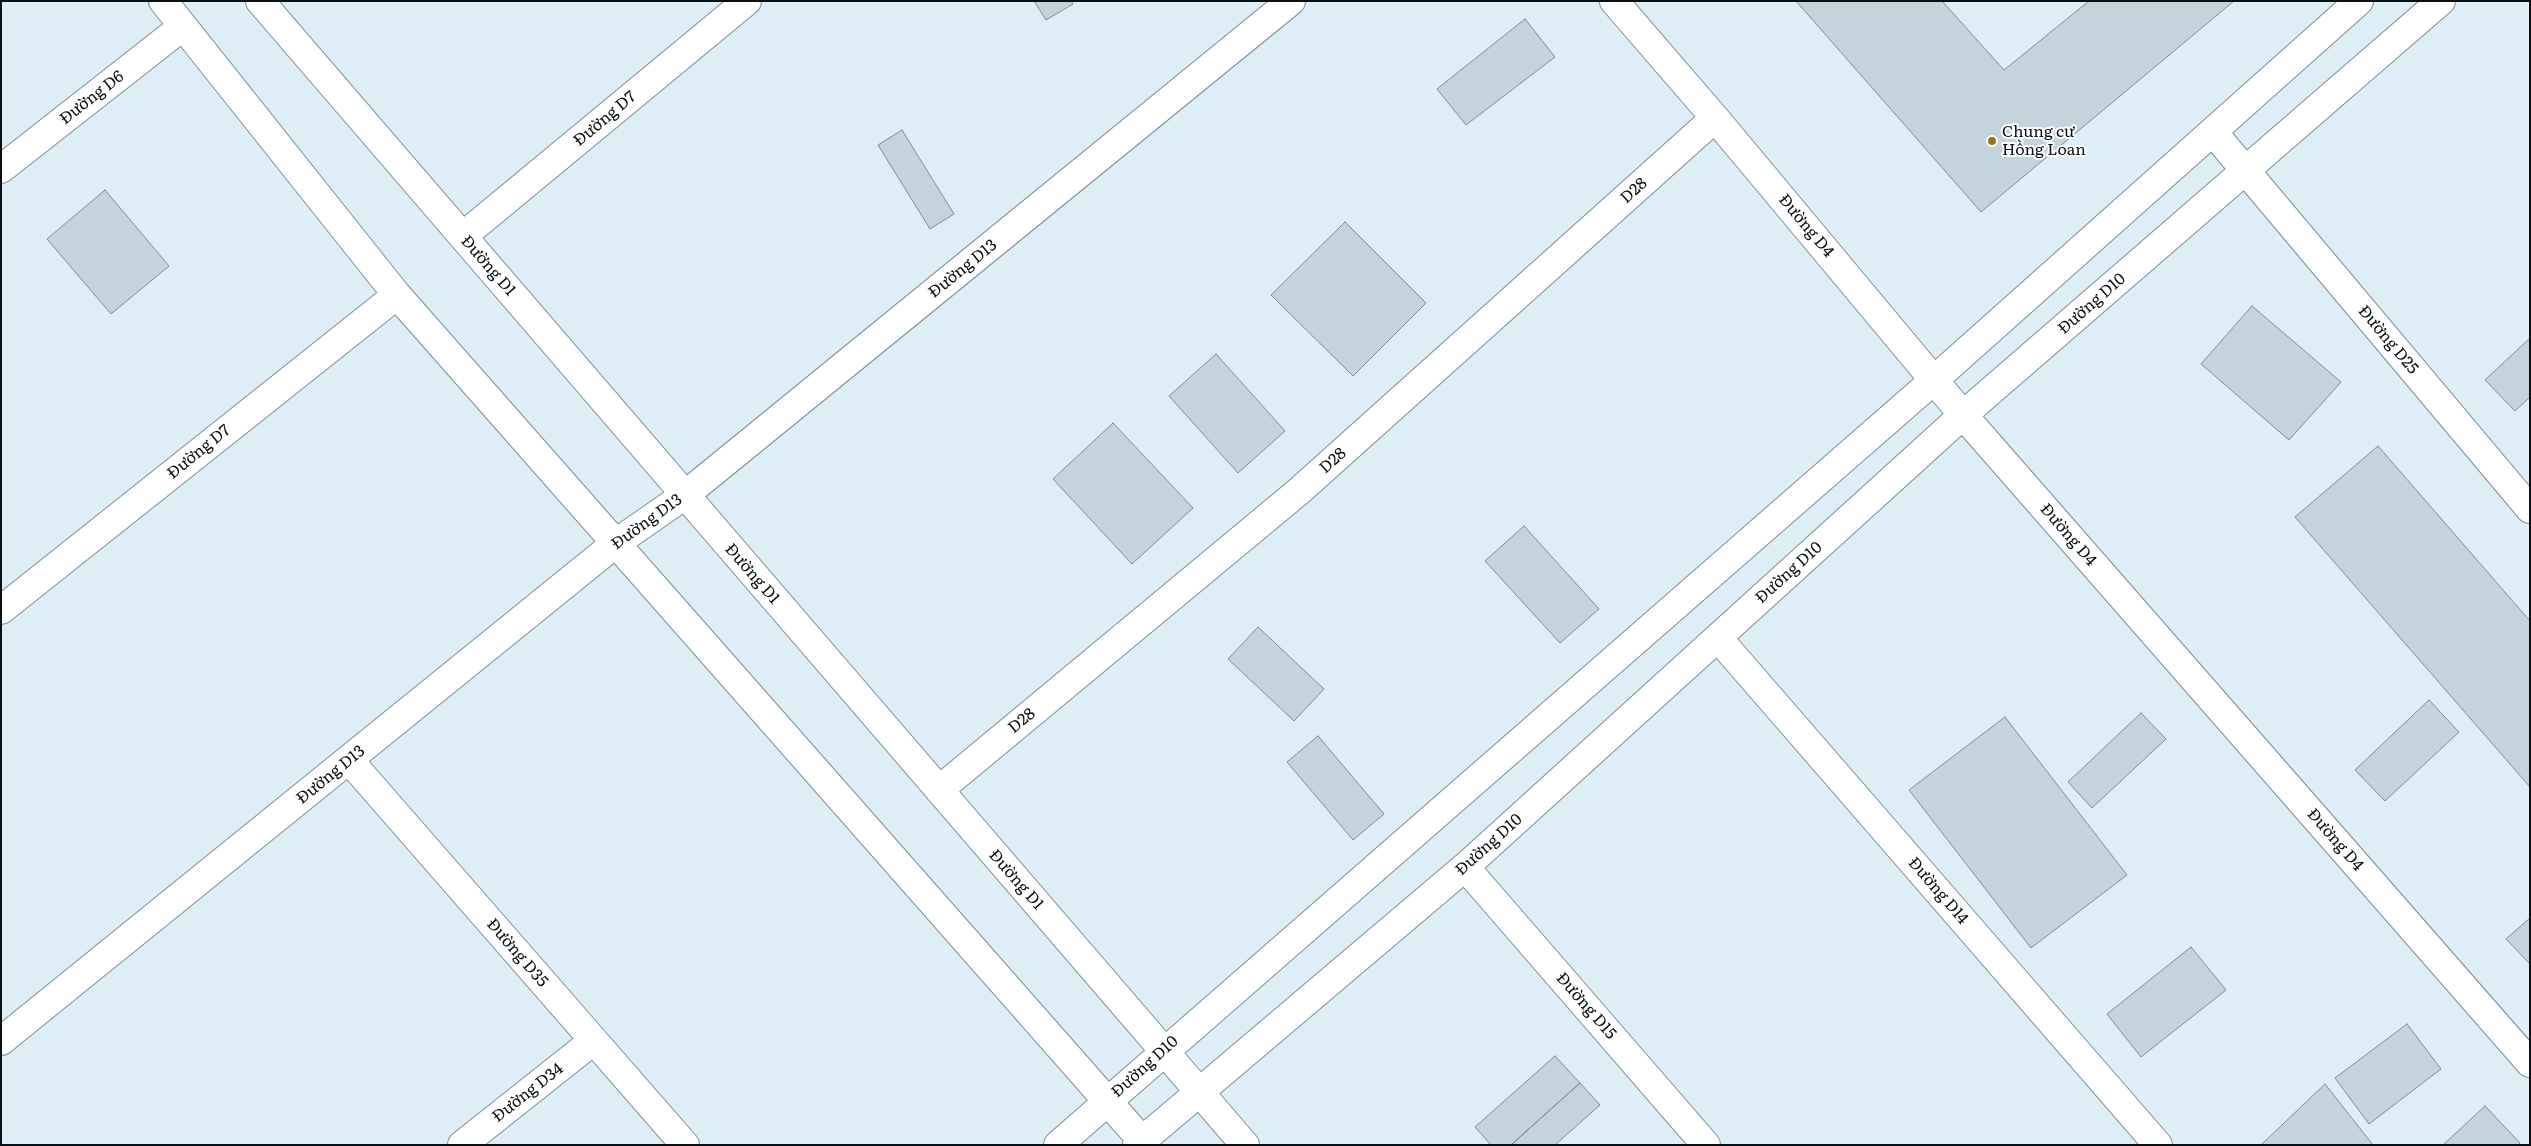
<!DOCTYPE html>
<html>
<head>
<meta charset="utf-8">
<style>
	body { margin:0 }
	#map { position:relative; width:2531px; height:1146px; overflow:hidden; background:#deeef7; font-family:Literata,serif }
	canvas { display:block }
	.frame { position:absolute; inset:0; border:2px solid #0a0f12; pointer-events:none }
</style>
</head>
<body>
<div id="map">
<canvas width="2531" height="1146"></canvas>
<div class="frame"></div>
</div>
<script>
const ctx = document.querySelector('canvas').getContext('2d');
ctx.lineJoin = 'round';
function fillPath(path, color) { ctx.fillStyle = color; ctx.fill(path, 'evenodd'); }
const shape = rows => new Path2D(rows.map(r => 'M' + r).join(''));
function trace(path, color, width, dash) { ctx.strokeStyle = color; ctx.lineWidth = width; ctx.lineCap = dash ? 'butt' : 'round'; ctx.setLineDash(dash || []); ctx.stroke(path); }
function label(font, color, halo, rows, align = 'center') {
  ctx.font = font + ' Literata,serif'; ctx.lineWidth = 4; ctx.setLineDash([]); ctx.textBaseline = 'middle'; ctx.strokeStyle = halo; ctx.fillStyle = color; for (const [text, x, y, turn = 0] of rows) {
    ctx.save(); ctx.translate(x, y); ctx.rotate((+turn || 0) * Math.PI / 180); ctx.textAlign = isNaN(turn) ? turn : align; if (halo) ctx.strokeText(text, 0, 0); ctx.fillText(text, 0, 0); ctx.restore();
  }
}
const building = shape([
	[1034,1,1071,1,1073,4,1046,20,1034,1],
	[1796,1,1942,1,2004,70,2089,1,2234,1,1981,212,1796,1],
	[1525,19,1555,57,1466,125,1437,89,1525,19],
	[902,130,954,214,930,229,878,145,902,130],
	[105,190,169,266,111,314,47,239,105,190],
	[1345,222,1426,303,1353,376,1271,295,1345,222],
	[2252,306,2341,382,2289,440,2201,364,2252,306],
	[2530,338,2530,397,2515,411,2485,380,2530,338],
	[1216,354,1285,431,1238,473,1169,396,1216,354],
	[1113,423,1193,508,1132,564,1053,479,1113,423],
	[2378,446,2530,621,2530,787,2295,517,2378,446],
	[1524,526,1599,609,1560,643,1485,561,1524,526],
	[1258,627,1324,689,1294,721,1228,659,1258,627],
	[2429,700,2459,732,2385,801,2355,770,2429,700],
	[2141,713,2166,739,2092,808,2068,782,2141,713],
	[2005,717,2127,875,2031,948,1909,790,2005,717],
	[1318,736,1384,814,1353,840,1287,762,1318,736],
	[2530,918,2530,964,2506,939,2530,918],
	[2191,947,2226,990,2141,1057,2107,1014,2191,947],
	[2407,1024,2441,1069,2369,1124,2335,1078,2407,1024],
	[1555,1056,1580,1083,1511,1145,1491,1145,1475,1127,1555,1056],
	[1580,1083,1600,1105,1555,1145,1511,1145,1580,1083],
	[2325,1084,2373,1145,2261,1145,2325,1084],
	[2485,1106,2520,1143,2518,1145,2443,1145,2485,1106]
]);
const street = shape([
	[163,1,397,295,1146,1145],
	[260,1,1245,1145],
	[1614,1,1715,118,1963,415,2530,1063],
	[2213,132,2530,509],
	[1,169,182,27],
	[463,236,747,1],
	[1,610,397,295],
	[1718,638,2158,1145],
	[349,760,685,1145],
	[939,790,1298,492,1715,118],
	[1465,867,1706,1145],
	[1,1041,616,543,685,495,1291,1],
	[462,1145,593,1041],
	[1058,1145,1934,380,2359,1],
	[1137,1145,1465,867,1963,415,2441,1]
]);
const markers = [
	[1992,141,5,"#93771e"]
];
const streetNames = [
	["Đường D6",92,98,-38],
	["Đường D7",605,119,-40],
	["D28",1634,191,-42],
	["Đường D4",1806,226,50],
	["Đường D1",488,266,49],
	["Đường D13",963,269,-39],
	["Đường D10",2092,304,-41],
	["Đường D25",2388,340,50],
	["Đường D7",199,452,-39],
	["D28",1333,461,-42],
	["Đường D13",647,522,-36],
	["Đường D4",2068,535,49],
	["Đường D10",1789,573,-42],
	["Đường D1",752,574,49],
	["D28",1022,721,-40],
	["Đường D13",331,775,-39],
	["Đường D4",2335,840,49],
	["Đường D10",1489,845,-42],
	["Đường D1",1016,880,49],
	["Đường D14",1938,891,49],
	["Đường D35",517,953,49],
	["Đường D15",1586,1006,49],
	["Đường D10",1145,1067,-42],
	["Đường D34",528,1093,-38]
];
const poiNames = [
	["Chung cư",2002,132],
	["Hồng Loan",2002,150]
];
fillPath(building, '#c4d4dd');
trace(building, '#7e8c94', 1);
trace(street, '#7f8d95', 30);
trace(street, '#fff', 28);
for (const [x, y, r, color] of markers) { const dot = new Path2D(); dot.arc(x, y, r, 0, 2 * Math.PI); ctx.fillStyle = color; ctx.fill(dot); trace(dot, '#fff', 2); }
label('16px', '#0a0f12', '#fff', streetNames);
label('16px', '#0a0f12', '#fff', poiNames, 'left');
</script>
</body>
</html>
